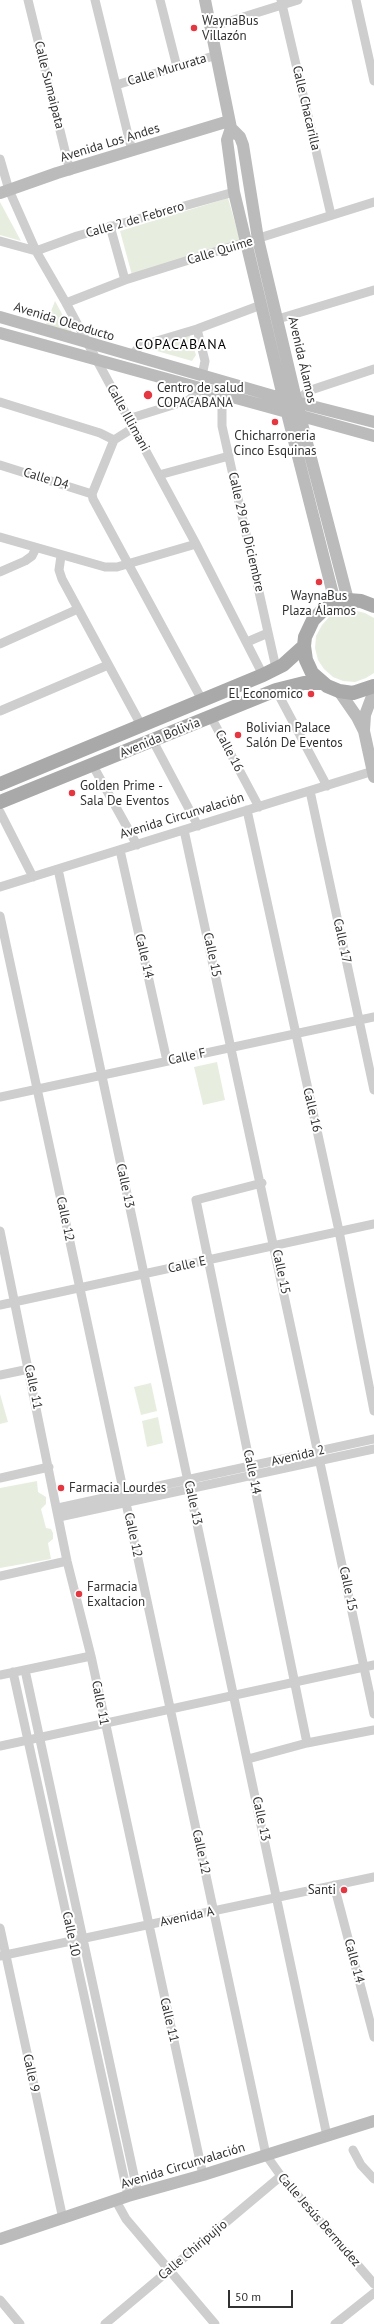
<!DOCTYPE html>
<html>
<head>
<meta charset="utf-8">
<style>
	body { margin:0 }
	#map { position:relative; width:374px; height:2324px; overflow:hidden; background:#fff; font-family:"PT Sans",sans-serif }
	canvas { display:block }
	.scale { position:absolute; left:228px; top:2290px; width:65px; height:18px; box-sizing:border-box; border:2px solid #313131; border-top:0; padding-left:5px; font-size:12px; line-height:14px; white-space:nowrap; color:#313131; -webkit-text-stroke:3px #fff; paint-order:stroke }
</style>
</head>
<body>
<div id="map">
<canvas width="374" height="2324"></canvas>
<div class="scale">50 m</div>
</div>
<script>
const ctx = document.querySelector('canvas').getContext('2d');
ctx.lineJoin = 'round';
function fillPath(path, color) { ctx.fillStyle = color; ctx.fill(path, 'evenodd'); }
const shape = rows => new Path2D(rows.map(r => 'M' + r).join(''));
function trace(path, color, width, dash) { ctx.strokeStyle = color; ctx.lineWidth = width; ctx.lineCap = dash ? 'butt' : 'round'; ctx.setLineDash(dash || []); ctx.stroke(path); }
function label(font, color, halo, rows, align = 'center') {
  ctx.font = font + ' "PT Sans",sans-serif'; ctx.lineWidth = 4; ctx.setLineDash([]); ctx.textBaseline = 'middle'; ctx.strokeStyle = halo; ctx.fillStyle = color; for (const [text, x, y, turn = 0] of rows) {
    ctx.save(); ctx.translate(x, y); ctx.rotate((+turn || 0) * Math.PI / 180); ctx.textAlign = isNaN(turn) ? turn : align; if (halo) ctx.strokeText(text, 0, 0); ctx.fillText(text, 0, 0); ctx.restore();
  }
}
const green = shape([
	[228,198,240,240,132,275,120,231],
	[0,202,21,241,0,235],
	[55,301,73,334,46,324],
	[189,333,196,355,192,361,150,349],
	[353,610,365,613,374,618,374,673,366,678,355,682,343,681,333,677,324,669,318,660,315,648,316,636,322,625,330,616,341,611],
	[217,1062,225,1100,203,1105,194,1067],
	[151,1383,157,1411,141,1415,134,1387],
	[0,1394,8,1422,0,1424],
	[158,1417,163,1443,147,1447,142,1421],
	[37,1481,38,1492,46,1497,46,1504,41,1509,46,1528,51,1529,53,1533,53,1539,48,1543,51,1559,0,1568,0,1488]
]);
const street = shape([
	[28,0,70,171],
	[95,0,132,151],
	[160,0,177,67],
	[281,0,331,215],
	[356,0,374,81],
	[211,27,298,0],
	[116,85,217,55],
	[0,159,9,190,36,251,66,303,196,544,263,675],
	[110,226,125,280],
	[0,241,36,251,77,236,234,192],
	[66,303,125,280,374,202],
	[278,319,374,290],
	[197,329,205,361,202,376],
	[131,356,140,346,197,329,261,305],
	[222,395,222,426,276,668],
	[0,402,100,433,114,440],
	[297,402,308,391,374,369],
	[128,419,189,400,197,393,198,389],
	[133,428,114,440,92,494,93,499,202,700],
	[0,465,92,494],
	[159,475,229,456],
	[0,537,105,567,117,567,196,544],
	[61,556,59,570,62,579,141,725],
	[0,572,25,561,32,556,36,548],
	[247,642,268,633],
	[0,644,78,609],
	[276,690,327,786],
	[0,711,108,665],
	[211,717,259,807],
	[153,741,198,826],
	[92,764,137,845],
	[310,791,374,1090],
	[247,810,339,1231,374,1411],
	[0,812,33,877],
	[184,830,374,1714],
	[120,850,167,1061],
	[58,869,327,2136],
	[0,887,373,771],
	[0,916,266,2155,281,2176,374,2284],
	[0,1097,374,1017],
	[262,1183,196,1200,307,1743],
	[0,1231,67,1561,91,1656,203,2175],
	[0,1305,374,1224],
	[0,1375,29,1369],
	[0,1478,49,1467],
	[58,1508,374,1439],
	[59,1517,374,1449],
	[0,1576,67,1561],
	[25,1670,138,2194],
	[13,1672,128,2196],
	[0,1675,91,1656],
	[0,1746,374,1665],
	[248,1759,307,1743,374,1730],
	[334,1885,374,2037],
	[0,1928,63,2219],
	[0,1956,374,1877],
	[353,2150,361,2165,374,2179],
	[116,2201,126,2219,215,2324],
	[0,2300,20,2324],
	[105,2324,281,2176],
	[335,2324,374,2293]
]);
const secondary = shape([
	[205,0,231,128,227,140,234,192,287,413,335,602],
	[231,128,240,137,243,145,258,239,300,416,348,600],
	[0,193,57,173,229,121],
	[0,317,284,399,374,422],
	[0,333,374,436],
	[339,691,357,717,364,731,374,777],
	[364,730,365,715,374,691],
	[0,2239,128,2196,203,2175,374,2121]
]);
const primary = shape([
	[374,606,361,601,348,600,327,606,313,620,305,637,304,646,306,660,312,673,327,686,339,691,353,693,374,686],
	[0,784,263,675,283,665,304,646],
	[0,802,276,690,304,683,322,683]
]);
const markers = [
	[194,28,4,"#e53742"],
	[148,395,5,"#e53742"],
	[275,422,4,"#e53742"],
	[319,582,4,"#e53742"],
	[311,694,4,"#e53742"],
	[238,735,4,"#e53742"],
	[72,793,4,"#e53742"],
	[61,1488,4,"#e53742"],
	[79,1594,4,"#e53742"],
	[344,1890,4,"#e53742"]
];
const poiNames = [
	["WaynaBus",202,21],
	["Villazón",202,36],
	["Centro de salud",157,388],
	["COPACABANA",157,403],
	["Chicharroneria",275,436,"center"],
	["Cinco Esquinas",275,451,"center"],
	["WaynaBus",319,596,"center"],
	["Plaza Álamos",319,611,"center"],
	["El Economico",303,694,"right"],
	["Bolivian Palace",246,728],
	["Salón De Eventos",246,743],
	["Golden Prime -",80,786],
	["Sala De Eventos",80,801],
	["Farmacia Lourdes",69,1488],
	["Farmacia",87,1587],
	["Exaltacion",87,1602],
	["Santi",336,1890,"right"]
];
const streetNames = [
	["Calle Mururata",167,70,-17],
	["Calle Sumaipata",49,85,76],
	["Calle Chacarilla",306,108,77],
	["Avenida Los Andes",110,143,-17],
	["Calle 2 de Febrero",135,220,-16],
	["Calle Quime",220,251,-17],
	["Avenida Oleoducto",64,322,17],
	["Avenida Álamos",302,360,77],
	["Calle Illimani",128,418,61],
	["Calle D4",46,479,17],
	["Calle 29 de Diciembre",246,532,77],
	["Avenida Bolivia",160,738,-22],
	["Calle 16",229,751,62],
	["Avenida Circunvalación",182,816,-17],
	["Calle 17",342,941,78],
	["Calle 15",212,955,78],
	["Calle 14",144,956,77],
	["Calle F",187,1057,-12],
	["Calle 16",312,1110,77],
	["Calle 13",125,1186,78],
	["Calle 12",65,1219,78],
	["Calle E",187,1265,-12],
	["Calle 15",281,1272,78],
	["Calle 11",33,1387,78],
	["Avenida 2",298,1456,-13],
	["Calle 14",252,1472,78],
	["Calle 13",193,1503,78],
	["Calle 12",133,1535,78],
	["Calle 15",348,1589,78],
	["Calle 11",100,1703,79],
	["Calle 13",261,1819,78],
	["Calle 12",201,1852,78],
	["Avenida A",187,1917,-12],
	["Calle 10",71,1934,78],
	["Calle 14",354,1961,75],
	["Calle 11",169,2020,77],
	["Calle 9",31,2073,78],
	["Avenida Circunvalación",183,2166,-17],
	["Calle Jesús Bermudez",319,2220,49],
	["Calle Chiripujio",193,2250,-40]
];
const neighbourhoodNames = [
	["COPACABANA",181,345]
];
fillPath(green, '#e7eee0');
trace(street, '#cecece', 9);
trace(secondary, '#bbb', 12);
trace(primary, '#a9a9a9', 14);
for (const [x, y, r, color] of markers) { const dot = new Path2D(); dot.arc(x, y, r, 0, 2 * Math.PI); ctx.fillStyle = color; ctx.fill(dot); trace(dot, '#fff', 1.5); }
label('13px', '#313131', '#fff', poiNames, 'left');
label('13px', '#313131', '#fff', streetNames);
ctx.letterSpacing = '1px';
label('14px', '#000', '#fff', neighbourhoodNames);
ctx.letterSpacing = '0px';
</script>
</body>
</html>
